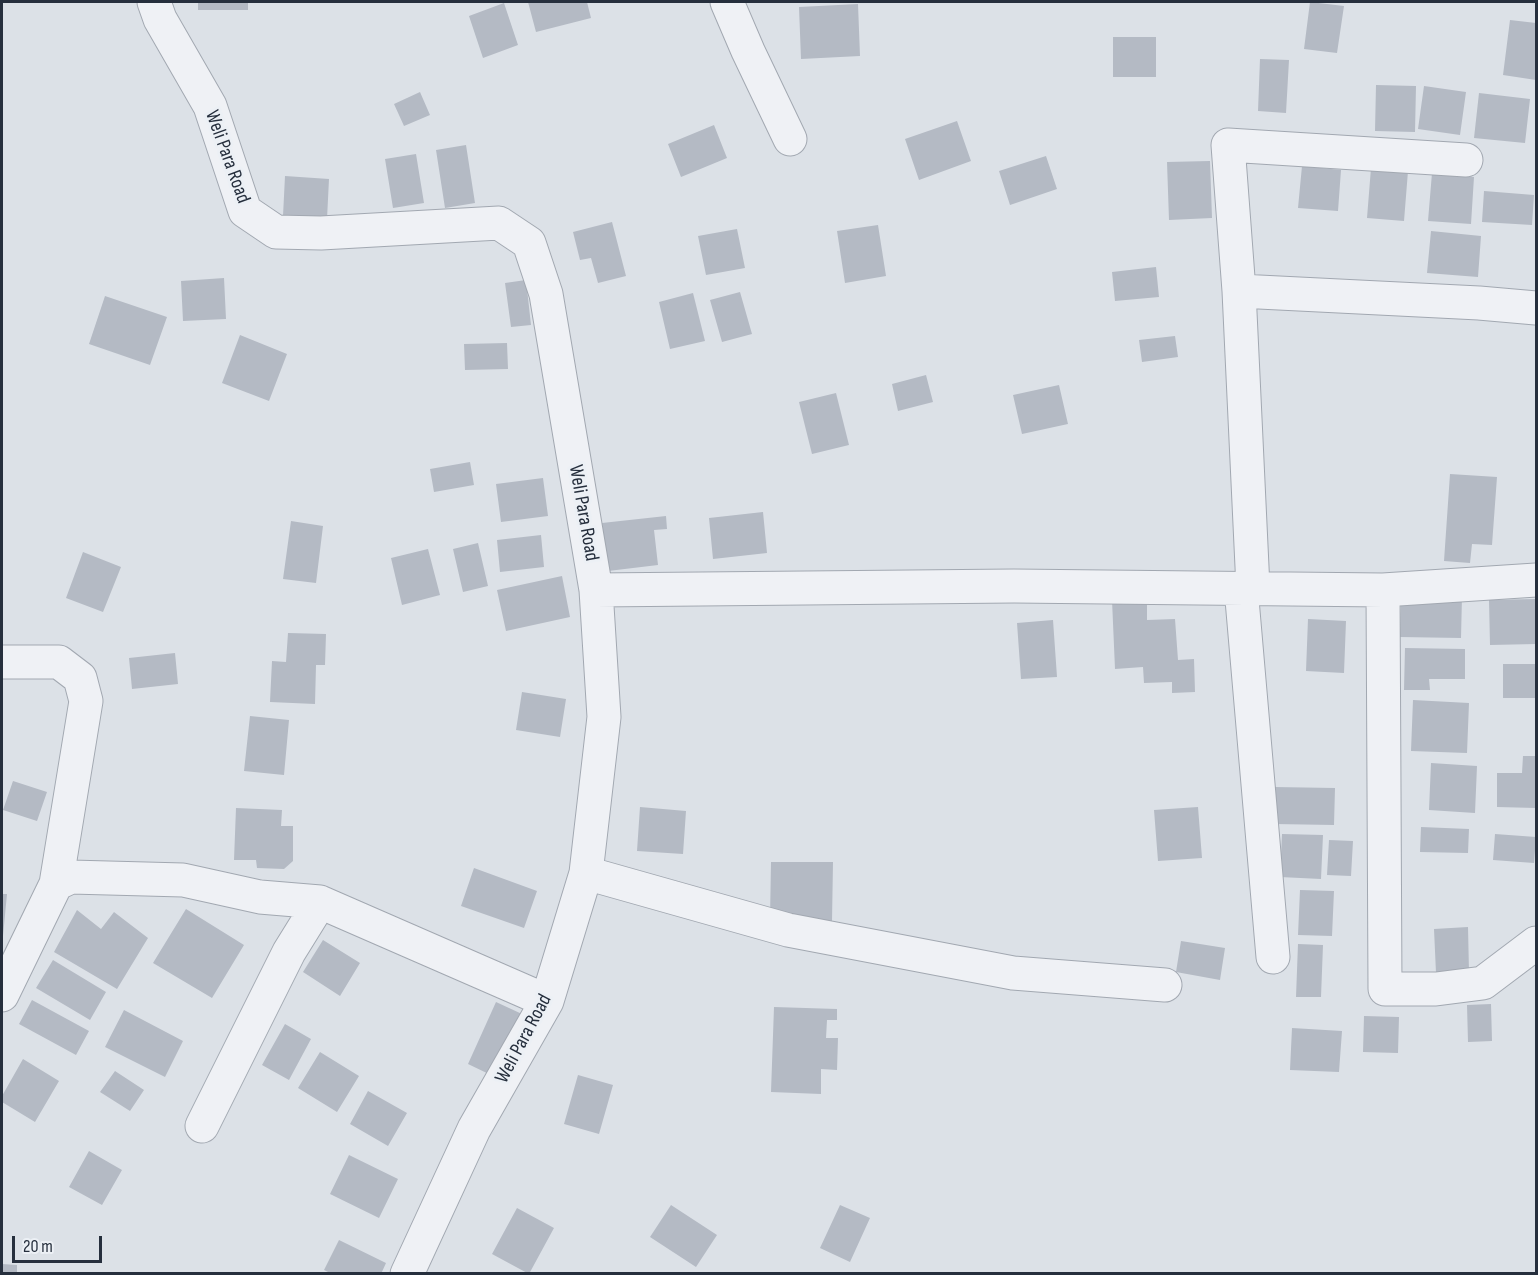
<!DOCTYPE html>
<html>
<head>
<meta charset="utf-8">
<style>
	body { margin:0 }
	#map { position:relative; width:1538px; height:1275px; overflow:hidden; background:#dce1e7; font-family:"Sofia Sans Condensed",sans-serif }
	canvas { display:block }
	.frame { position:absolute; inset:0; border:3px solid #262f3d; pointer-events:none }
	.scale { position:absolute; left:12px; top:1236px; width:90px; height:27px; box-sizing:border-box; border:3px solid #262f3d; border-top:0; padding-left:8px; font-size:18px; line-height:21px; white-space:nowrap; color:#262f3d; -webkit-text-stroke:4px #ecf0f5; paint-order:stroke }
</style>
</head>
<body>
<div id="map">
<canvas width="1538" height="1275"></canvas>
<div class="frame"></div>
<div class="scale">20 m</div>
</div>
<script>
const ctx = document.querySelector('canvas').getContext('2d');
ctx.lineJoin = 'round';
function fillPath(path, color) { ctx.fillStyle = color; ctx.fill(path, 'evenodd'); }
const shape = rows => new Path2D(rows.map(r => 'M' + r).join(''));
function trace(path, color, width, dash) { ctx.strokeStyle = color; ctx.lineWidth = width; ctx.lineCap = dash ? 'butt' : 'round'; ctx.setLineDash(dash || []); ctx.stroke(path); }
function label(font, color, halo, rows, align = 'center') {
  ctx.font = font + ' "Sofia Sans Condensed",sans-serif'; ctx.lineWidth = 6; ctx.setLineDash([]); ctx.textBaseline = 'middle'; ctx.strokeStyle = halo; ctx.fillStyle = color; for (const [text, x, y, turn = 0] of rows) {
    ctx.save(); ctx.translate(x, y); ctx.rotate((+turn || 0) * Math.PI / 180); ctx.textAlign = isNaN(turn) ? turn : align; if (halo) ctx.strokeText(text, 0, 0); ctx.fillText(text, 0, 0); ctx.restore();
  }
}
const building = shape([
	[198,2,248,2,248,10,198,10],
	[528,2,587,2,591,18,536,32],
	[1310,2,1344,6,1337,53,1304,49],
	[504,3,518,45,483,58,469,16],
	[858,4,860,56,801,59,799,7],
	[1510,20,1536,23,1536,80,1503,75],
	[1113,37,1156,37,1156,77,1113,77],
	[1260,59,1289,60,1286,113,1258,111],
	[1376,85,1416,86,1415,132,1375,131],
	[1424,86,1466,92,1460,135,1418,129],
	[420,92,430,115,404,126,394,104],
	[1479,93,1530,99,1525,143,1474,138],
	[957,121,971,161,919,180,905,139],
	[714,125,727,158,681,177,668,144],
	[466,145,475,203,445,208,436,150],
	[416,154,424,203,393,208,385,159],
	[1046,156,1057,189,1010,205,999,171],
	[1210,161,1212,218,1169,220,1167,162],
	[1302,166,1341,170,1338,211,1298,208],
	[1371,168,1408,171,1404,221,1367,218],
	[1432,173,1474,177,1471,224,1428,221],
	[285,176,329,179,327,219,283,216],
	[1484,191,1534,195,1532,225,1482,222],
	[612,222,626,276,598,283,591,258,580,260,573,232],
	[878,225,886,276,845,283,837,231],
	[737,229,745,268,706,275,698,236],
	[1431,231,1481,236,1478,277,1427,273],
	[1156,267,1159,297,1115,301,1112,272],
	[224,278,226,319,183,321,181,281],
	[526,280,531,325,511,327,505,283],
	[740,292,752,334,722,342,710,300],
	[693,293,705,341,670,349,659,302],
	[105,296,167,317,150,365,89,344],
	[240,335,287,354,269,401,222,383],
	[1175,336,1178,357,1142,362,1139,340],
	[507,343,508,369,465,370,464,344],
	[926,375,933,402,898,411,892,384],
	[1059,385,1068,424,1022,434,1013,395],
	[836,393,849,445,812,454,799,402],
	[470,462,474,485,434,492,430,469],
	[1450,474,1497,477,1492,545,1472,544,1470,563,1444,561],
	[543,478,548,516,501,522,496,484],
	[763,512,767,553,713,559,709,518],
	[666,516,667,529,654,530,658,565,608,571,602,523],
	[291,521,323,526,316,583,283,579],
	[541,535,544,567,500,572,497,540],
	[478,543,488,586,463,592,453,549],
	[428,549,440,595,402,605,391,558],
	[83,552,121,567,103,612,66,598],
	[562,576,570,617,506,631,497,590],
	[1401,595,1462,596,1461,638,1400,637],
	[1147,599,1147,620,1175,619,1178,660,1194,659,1195,692,1172,693,1172,682,1144,683,1143,667,1115,669,1112,600],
	[1536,599,1536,644,1490,645,1489,600],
	[1308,619,1346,621,1344,673,1306,671],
	[1053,620,1057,677,1021,679,1017,623],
	[288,633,326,634,325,665,316,665,315,704,270,702,272,661,286,662],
	[1405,648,1465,649,1465,679,1429,679,1430,690,1404,690],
	[175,653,178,684,132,689,129,658],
	[1503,664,1536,664,1536,698,1503,698],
	[522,692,566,699,560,737,516,730],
	[1413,700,1469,703,1467,753,1411,751],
	[250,716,289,720,284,775,244,771],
	[1523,756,1536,756,1536,808,1497,807,1497,773,1522,773],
	[1431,763,1477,766,1475,813,1429,810],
	[13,781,47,792,37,821,3,810],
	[1274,787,1335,788,1334,825,1274,824],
	[640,807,686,811,683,854,637,851],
	[1198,807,1202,858,1158,861,1154,810],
	[236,808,282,810,281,826,293,826,293,861,284,869,257,868,256,860,234,860],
	[1421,827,1469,829,1468,853,1420,852],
	[1282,834,1323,835,1321,879,1280,877],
	[1495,834,1536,837,1534,863,1493,860],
	[1329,840,1353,841,1351,876,1327,875],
	[771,862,833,862,832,921,770,919],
	[474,868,537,891,524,928,461,906],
	[1300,890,1334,891,1332,936,1298,935],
	[2,894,7,894,3,936,2,935],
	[186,909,244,945,212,998,153,963],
	[77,910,101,929,114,912,148,938,117,989,54,952],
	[1468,927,1469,972,1436,973,1434,929],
	[323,940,360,963,340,996,303,972],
	[1181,941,1225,948,1220,980,1176,972],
	[1298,944,1323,945,1321,997,1296,997],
	[53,960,106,992,90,1020,36,988],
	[32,1000,89,1031,76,1055,19,1024],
	[496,1002,522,1014,493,1076,468,1064],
	[1491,1004,1492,1041,1468,1042,1467,1005],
	[774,1007,837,1009,837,1020,827,1020,826,1038,838,1038,837,1070,821,1069,821,1094,771,1092],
	[124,1010,183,1041,165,1077,105,1047],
	[1364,1016,1399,1017,1398,1053,1363,1052],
	[285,1024,311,1039,289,1080,262,1065],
	[1292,1028,1342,1031,1339,1072,1290,1070],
	[320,1052,359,1076,337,1112,298,1088],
	[23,1059,59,1081,35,1122,2,1102,2,1096],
	[115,1071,144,1090,130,1111,100,1092],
	[578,1075,613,1085,599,1134,564,1124],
	[368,1091,407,1113,388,1146,350,1124],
	[89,1151,122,1170,102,1205,69,1187],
	[349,1155,398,1179,379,1218,330,1194],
	[671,1205,717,1235,696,1267,650,1237],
	[840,1205,870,1218,850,1262,820,1248],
	[517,1208,554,1228,529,1274,492,1254],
	[339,1240,386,1263,381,1274,332,1274,324,1270],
	[2,1264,17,1265,17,1274,2,1274]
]);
const minor = shape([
	[154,2,160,19,210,106,245,211,276,232,321,233,499,223,529,243,546,294,596,590,604,717,586,873,547,1001,474,1129,407,1274],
	[727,2,748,51,790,139],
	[1239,291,1479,303,1536,308],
	[1241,588,1273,957],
	[1253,588,1239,291,1228,145,1466,160],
	[596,590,1014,586,1383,590,1536,580],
	[1383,590,1385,989,1436,989,1483,983,1536,943],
	[2,662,59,662,80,678,86,701,56,884,2,995],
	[586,873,788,930,1013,973,1165,985],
	[56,884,71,877,183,880,260,897,320,902,547,1001],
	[202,1126,289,952,320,902]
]);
const streetNames = [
	["Weli Para Road",227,157,70],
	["Weli Para Road",583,513,80],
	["Weli Para Road",524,1039,-62]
];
fillPath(building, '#b4bac4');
trace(minor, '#a2a8b1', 35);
trace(minor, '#eff1f5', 33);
label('20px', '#262f3d', '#ecf0f5', streetNames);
</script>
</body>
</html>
